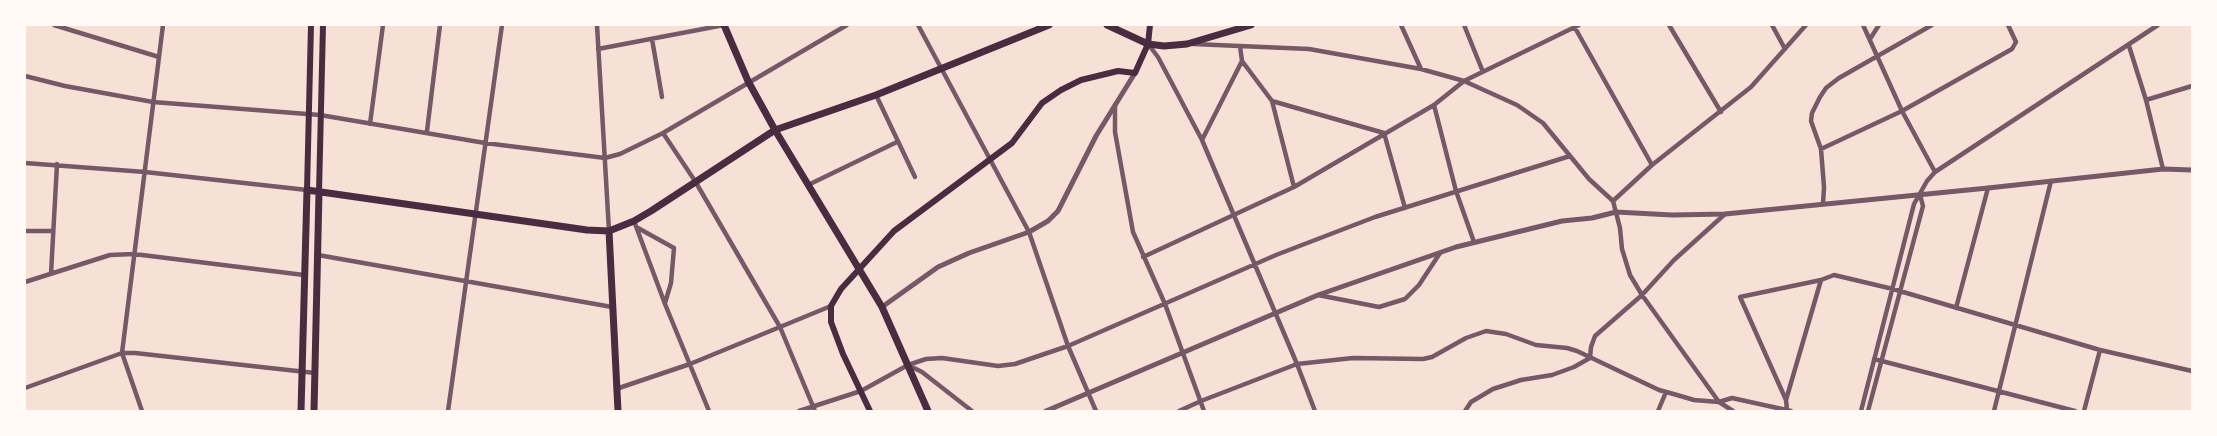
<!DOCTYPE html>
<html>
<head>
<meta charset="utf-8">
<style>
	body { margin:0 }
	#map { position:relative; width:2217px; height:436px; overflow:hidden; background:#f7e1d7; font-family:"PT Sans",sans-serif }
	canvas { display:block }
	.frame { position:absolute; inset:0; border:26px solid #fffaf5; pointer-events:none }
</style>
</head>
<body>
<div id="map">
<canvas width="2217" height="436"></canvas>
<div class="frame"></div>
</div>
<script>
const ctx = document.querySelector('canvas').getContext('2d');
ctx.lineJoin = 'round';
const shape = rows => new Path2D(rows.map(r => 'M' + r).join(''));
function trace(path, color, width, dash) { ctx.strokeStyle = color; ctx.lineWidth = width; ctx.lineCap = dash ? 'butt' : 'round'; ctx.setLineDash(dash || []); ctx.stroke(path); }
const minor = shape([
	[54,25,159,57],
	[597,25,609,231],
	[918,25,1029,232,1068,346,1096,411],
	[1401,25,1421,69],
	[1464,25,1483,72],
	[1669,25,1721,112],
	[1772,25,1785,49],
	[1863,25,1902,111,1935,172],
	[1574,26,1652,165],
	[652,39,662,97],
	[1870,39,1879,25],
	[1148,44,1158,57,1202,140,1297,364,1315,411],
	[1193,44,1309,49,1421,69,1464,81,1517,105,1543,123,1589,179,1613,201,1620,228,1622,249,1630,275,1642,295,1719,402,1733,411],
	[2129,46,2146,100,2163,169],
	[598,49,724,25],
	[1242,61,1272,101,1294,187],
	[25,76,65,86,153,102,320,115,485,143,605,158,620,154,663,133,847,25],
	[876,95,915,177],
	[2146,100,2192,86],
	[1272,101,1384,133,1405,208],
	[1115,105,1115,132,1133,232,1165,304,1204,411],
	[1434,105,1456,191,1474,242],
	[370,124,383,25],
	[427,131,440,25],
	[663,133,695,181,780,327,815,411],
	[1202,140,1242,61,1240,46],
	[1821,149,1902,111,2012,49,2016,42,2008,25],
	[25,163,145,172,307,190],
	[808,185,897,142],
	[1613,201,1652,165,1751,87,1806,25],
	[1823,204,1824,187,1821,149,1811,121,1812,113,1820,97,1826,88,1839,78,1932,25],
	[634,221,665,304,709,411],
	[638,228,674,248,671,283,665,303],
	[25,231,52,231],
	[318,255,612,307],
	[1143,257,1294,187,1434,105,1464,81,1579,25],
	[51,274,57,164],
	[25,282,110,255,134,254,304,275],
	[1318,295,1379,307,1405,299,1419,285,1440,253],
	[1956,308,1988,188],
	[1874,359,2075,411],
	[908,365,922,372,972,411],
	[25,388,122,353,135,353,315,373],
	[616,389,690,364,831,306],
	[1786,400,1740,297,1821,280,1834,275,1893,289,2100,350,2192,371],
	[1787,410,1786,400,1821,280],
	[142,411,122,353,163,25],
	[448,411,502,25],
	[799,411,861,391,908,365,926,359,942,358,998,366,1015,364,1068,346,1276,255,1375,217,1570,156],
	[1179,411,1201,401,1297,364,1353,358,1423,359,1432,357,1466,338,1486,331,1506,334,1536,345,1567,348,1577,351,1659,390,1677,395,1694,400,1719,402,1732,398,1791,411],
	[1465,411,1471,402,1493,389,1521,380,1552,375,1574,367,1590,358,1591,347,1595,336,1642,295,1674,260,1725,214],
	[1658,411,1666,392],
	[1861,411,1914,204,1927,181,1935,172,2158,25],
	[1868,411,1923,206,1920,195],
	[1994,411,2051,181],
	[2084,411,2100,350]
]);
const tertiary = shape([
	[882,307,938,267,969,253,1029,232,1048,221,1058,211,1096,136,1135,73],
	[1046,411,1318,295,1456,247,1562,221,1592,218,1616,212,1672,215,1725,214,1988,188,2163,169,2192,170]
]);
const secondary = shape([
	[307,190,311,25],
	[319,192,323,25],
	[870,411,843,354,831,322,831,306,841,289,894,231,1012,143,1042,103,1061,90,1081,80,1118,71,1135,73,1148,44,1150,25]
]);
const primary = shape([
	[724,25,748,81,775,130,882,307,928,411],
	[1107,25,1148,44,1164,46,1187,44,1251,25],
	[609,231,618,411],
	[301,411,307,190,587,230,609,231,634,221,651,211,775,130,876,95,1049,25],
	[314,411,319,192]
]);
trace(minor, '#755966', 4.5);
trace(tertiary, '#755966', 5);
trace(secondary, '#4a2c40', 6);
trace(primary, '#4a2c40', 7);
</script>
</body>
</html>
